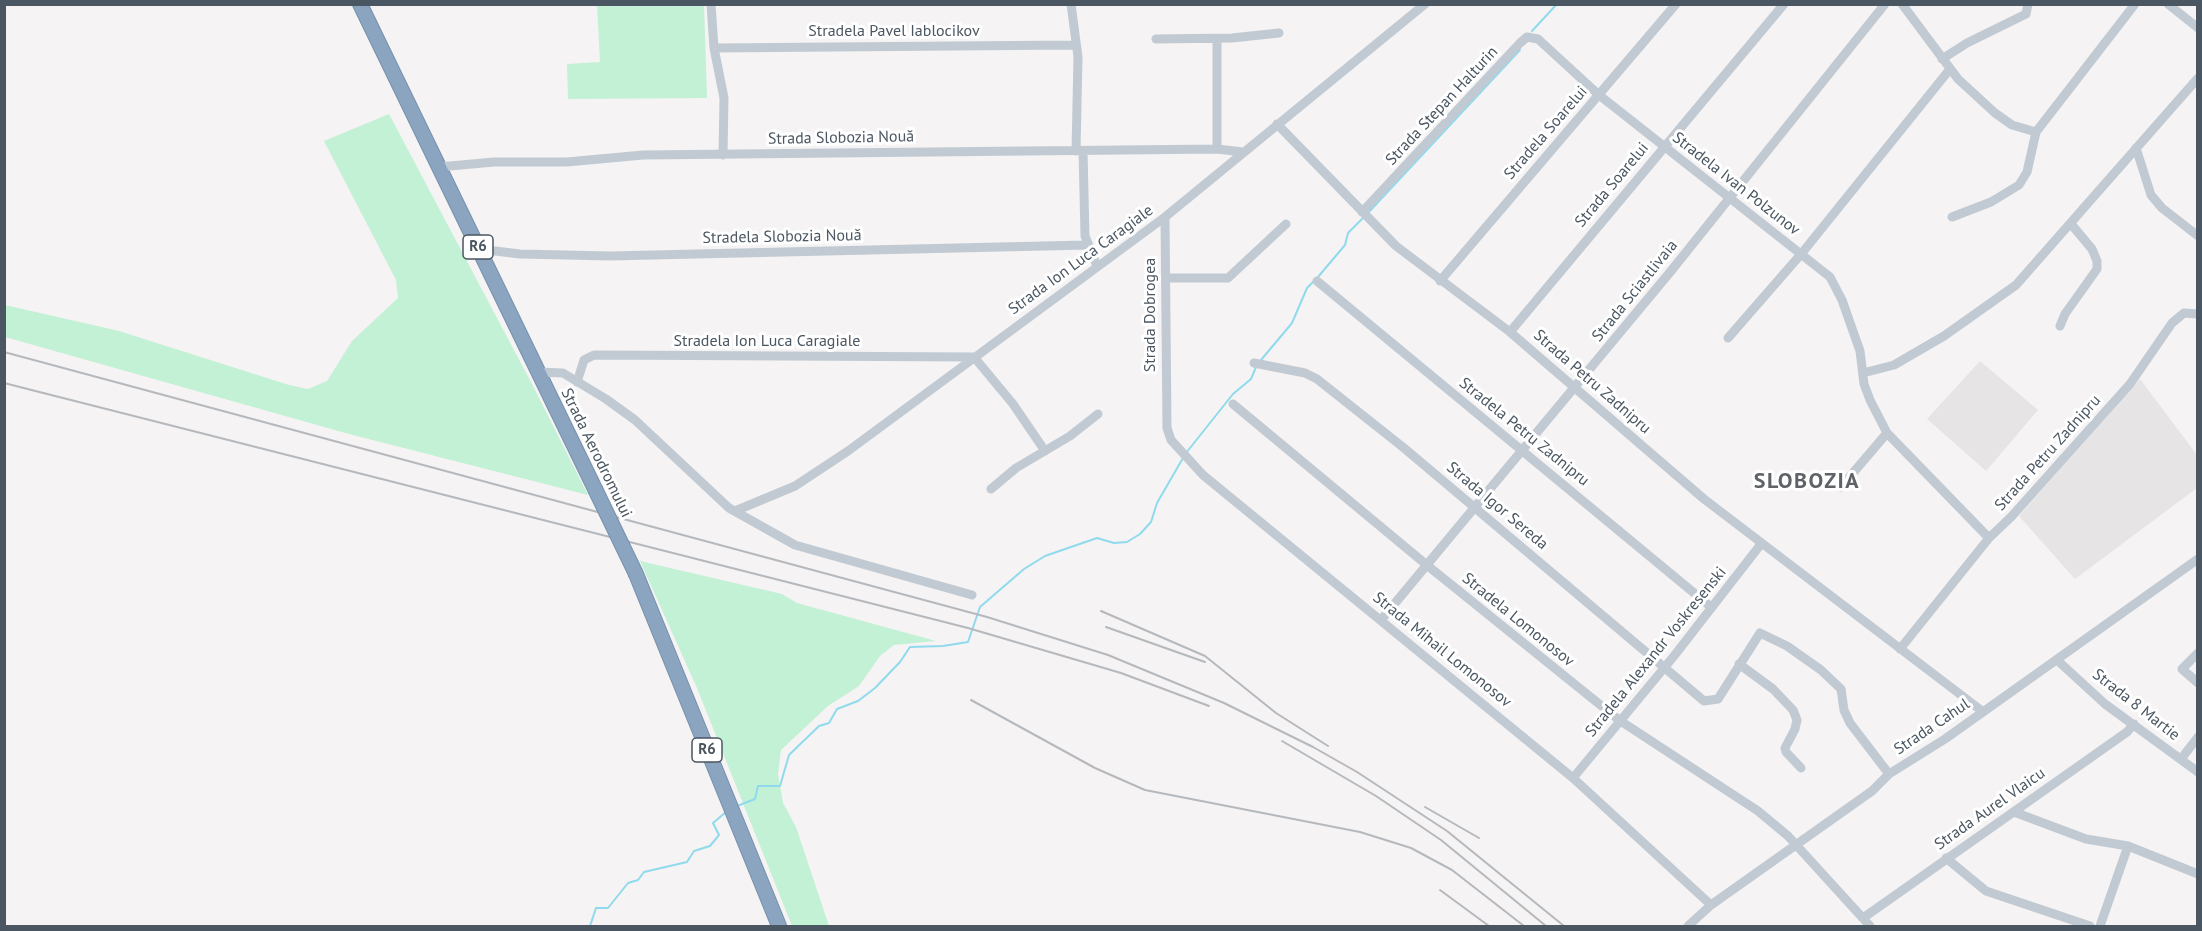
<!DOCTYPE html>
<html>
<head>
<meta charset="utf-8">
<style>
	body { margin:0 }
	#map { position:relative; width:2202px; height:931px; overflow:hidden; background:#f5f3f3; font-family:"PT Sans",sans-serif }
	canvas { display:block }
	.frame { position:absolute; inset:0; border:6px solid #4a5661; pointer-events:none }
</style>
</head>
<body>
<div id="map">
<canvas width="2202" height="931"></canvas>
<div class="frame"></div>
</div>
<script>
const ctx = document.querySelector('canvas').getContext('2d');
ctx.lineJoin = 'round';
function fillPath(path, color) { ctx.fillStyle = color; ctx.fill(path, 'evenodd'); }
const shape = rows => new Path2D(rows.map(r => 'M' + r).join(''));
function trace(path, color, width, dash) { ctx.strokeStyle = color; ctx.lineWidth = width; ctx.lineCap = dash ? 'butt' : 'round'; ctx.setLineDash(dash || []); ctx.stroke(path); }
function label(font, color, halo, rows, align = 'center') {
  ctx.font = font + ' "PT Sans",sans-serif'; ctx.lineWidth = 6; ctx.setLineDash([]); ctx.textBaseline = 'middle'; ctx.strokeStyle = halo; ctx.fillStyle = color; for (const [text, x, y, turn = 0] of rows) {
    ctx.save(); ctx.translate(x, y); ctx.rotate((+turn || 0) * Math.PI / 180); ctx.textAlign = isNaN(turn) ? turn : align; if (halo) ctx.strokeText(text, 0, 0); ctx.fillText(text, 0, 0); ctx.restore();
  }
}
const education = shape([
	[1980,361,2038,410,1986,471,1927,419],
	[2140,379,2197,455,2197,488,2075,579,2019,516]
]);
const green = shape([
	[597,5,704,5,707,98,568,99,567,64,600,62],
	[389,114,533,386,588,495,349,434,5,337,5,305,119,331,289,385,308,389,327,381,352,341,398,298,396,280,324,141],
	[640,561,782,594,797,603,936,641,894,645,880,656,859,686,828,706,781,750,778,774,783,803,796,827,829,926,792,926,697,688]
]);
const stream = shape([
	[1532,31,1557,4],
	[1367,214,1520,50],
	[1318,277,1345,245,1348,233,1363,218],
	[1261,360,1292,323,1307,288,1314,281],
	[1186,453,1233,394,1251,379,1256,367],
	[737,806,755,799,758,786,780,786,789,755,819,726,829,723,837,709,858,701,875,688,900,662,910,647,943,646,968,642,980,607,1024,569,1045,556,1097,538,1114,543,1127,542,1140,534,1151,522,1157,503,1183,458],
	[590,926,596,908,608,908,628,883,638,880,644,872,687,862,694,851,710,846,719,835,713,823,726,812]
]);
const minor = shape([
	[711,4,714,48,724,98,723,155],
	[1071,4,1078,57,1076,151],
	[1902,4,1958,79,1995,113,2012,125,2036,132],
	[2168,4,2198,28],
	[1156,39,1232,38,1279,33],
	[714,48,1074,45],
	[1942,59,1967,43,2026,14,2028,4],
	[1277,124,1396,246,1510,332,1704,499,1982,711],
	[2136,148,2151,195,2162,208,2198,236],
	[1217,149,1217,39],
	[1083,151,1085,236,1097,266],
	[439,167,494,162,567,162,643,155,1217,149,1243,152],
	[1362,212,1520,43,1527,37,1538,39,1599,95,1830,277,1842,300,1860,351,1864,384,1870,400,1887,433,1989,538],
	[1165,217,1167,428,1171,440,1203,475,1573,778,1711,905],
	[1952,217,1991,202,2019,185,2027,172,2036,132,2135,4],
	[479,249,520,254,610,256,1087,245],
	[1166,278,1228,278,1286,224],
	[1317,281,1711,607],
	[1440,281,1676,4],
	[2060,326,2065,314,2097,269,2097,261,2092,249,2071,224],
	[1510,332,1784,4],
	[1728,338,1802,253,1950,69],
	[1254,363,1305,373,1317,379,1404,448,1704,701,1718,699,1760,633,1787,646,1821,670,1841,689,1844,710,1850,723,1889,774],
	[538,372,563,373,606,399,635,420,729,508,795,545,972,595],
	[1863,373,1894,365,1944,336,2016,285,2198,78],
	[577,382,584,360,594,355,974,357,1013,404,1045,451],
	[1233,404,1428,566,1619,720,1758,811,1788,836,1870,926],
	[1841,487,1887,433],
	[991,489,1016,468,1070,436,1098,414],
	[735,511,795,486,848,451,1165,217,1425,4],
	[1381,620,1671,271,1885,4],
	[1900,649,1989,538,2012,516,2130,384,2172,323,2184,313,2198,314],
	[2198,653,2182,669,2198,683],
	[2057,660,2105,704,2198,772],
	[1739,664,1773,689,1793,710,1797,720,1795,729,1785,748,1786,752,1801,768],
	[2181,759,2198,737],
	[1573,778,1674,656,1761,544],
	[2014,812,2086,839,2128,846,2198,874],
	[1946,858,1986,891,2090,926],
	[1863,918,2127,732,2134,724],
	[1688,926,1711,905,1872,791,1889,774,1945,739,2198,559],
	[2100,926,2128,846]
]);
const highway = shape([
	[360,4,595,489],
	[636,574,779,926]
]);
const rail = shape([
	[4,352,987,617,1108,655,1224,703,1313,747,1357,772,1447,831,1564,926],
	[4,383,968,628,1121,673,1209,706],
	[1101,611,1205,656,1276,713,1328,746],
	[1106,627,1205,662],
	[971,700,1095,768,1145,790,1360,832,1411,848,1452,870,1524,926],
	[1282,741,1376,796,1441,840,1546,926],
	[1425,807,1479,838],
	[1440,890,1489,926]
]);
const highwayBridge = shape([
	[595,489,636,574]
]);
const shields = [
	[478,247,30],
	[707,750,30]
];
const shieldNames = [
	["R6",478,247],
	["R6",707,750]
];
const streetNames = [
	["Stradela Pavel Iablocikov",894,31],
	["Strada Stepan Halturin",1442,106,-47],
	["Stradela Soarelui",1546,133,-49],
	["Strada Slobozia Nouă",841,138,-1],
	["Stradela Ivan Polzunov",1736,184,38],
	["Strada Soarelui",1612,185,-50],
	["Stradela Slobozia Nouă",782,237,-1],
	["Strada Ion Luca Caragiale",1081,260,-36],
	["Strada Sciastlivaia",1635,291,-51],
	["Strada Dobrogea",1150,315,-90],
	["Stradela Ion Luca Caragiale",767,341],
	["Strada Petru Zadnipru",1592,382,41],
	["Stradela Petru Zadnipru",1524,432,39],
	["Strada Aerodromului",596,453,64],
	["Strada Petru Zadnipru",2048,453,-48],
	["Strada Igor Sereda",1497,506,40],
	["Stradela Lomonosov",1518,620,39],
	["Strada Mihail Lomonosov",1442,650,39],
	["Stradela Alexandr Voskresenski",1656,652,-51],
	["Strada 8 Martie",2136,705,38],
	["Strada Cahul",1932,727,-34],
	["Strada Aurel Vlaicu",1990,809,-35]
];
const districtNames = [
	["SLOBOZIA",1807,482]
];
fillPath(education, '#e6e4e5');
fillPath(green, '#c3f1d5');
trace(stream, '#90daee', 2);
trace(highway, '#7690ad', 16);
trace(minor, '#c1cad2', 9);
trace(highway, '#8ba5c1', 14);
trace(rail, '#b5b8bd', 2);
trace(highwayBridge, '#7690ad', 16, []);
trace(highwayBridge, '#8ba5c1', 14);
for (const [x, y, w] of shields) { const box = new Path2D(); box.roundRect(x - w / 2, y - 12, w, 24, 4.5); ctx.fillStyle = '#fff'; ctx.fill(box); trace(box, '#4a5661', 1.5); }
label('bold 15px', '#4a5661', null, shieldNames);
label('16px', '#4a5661', '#fff', streetNames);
ctx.letterSpacing = '1.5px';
label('bold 22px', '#5f6368', '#fff', districtNames);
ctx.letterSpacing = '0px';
</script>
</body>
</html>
